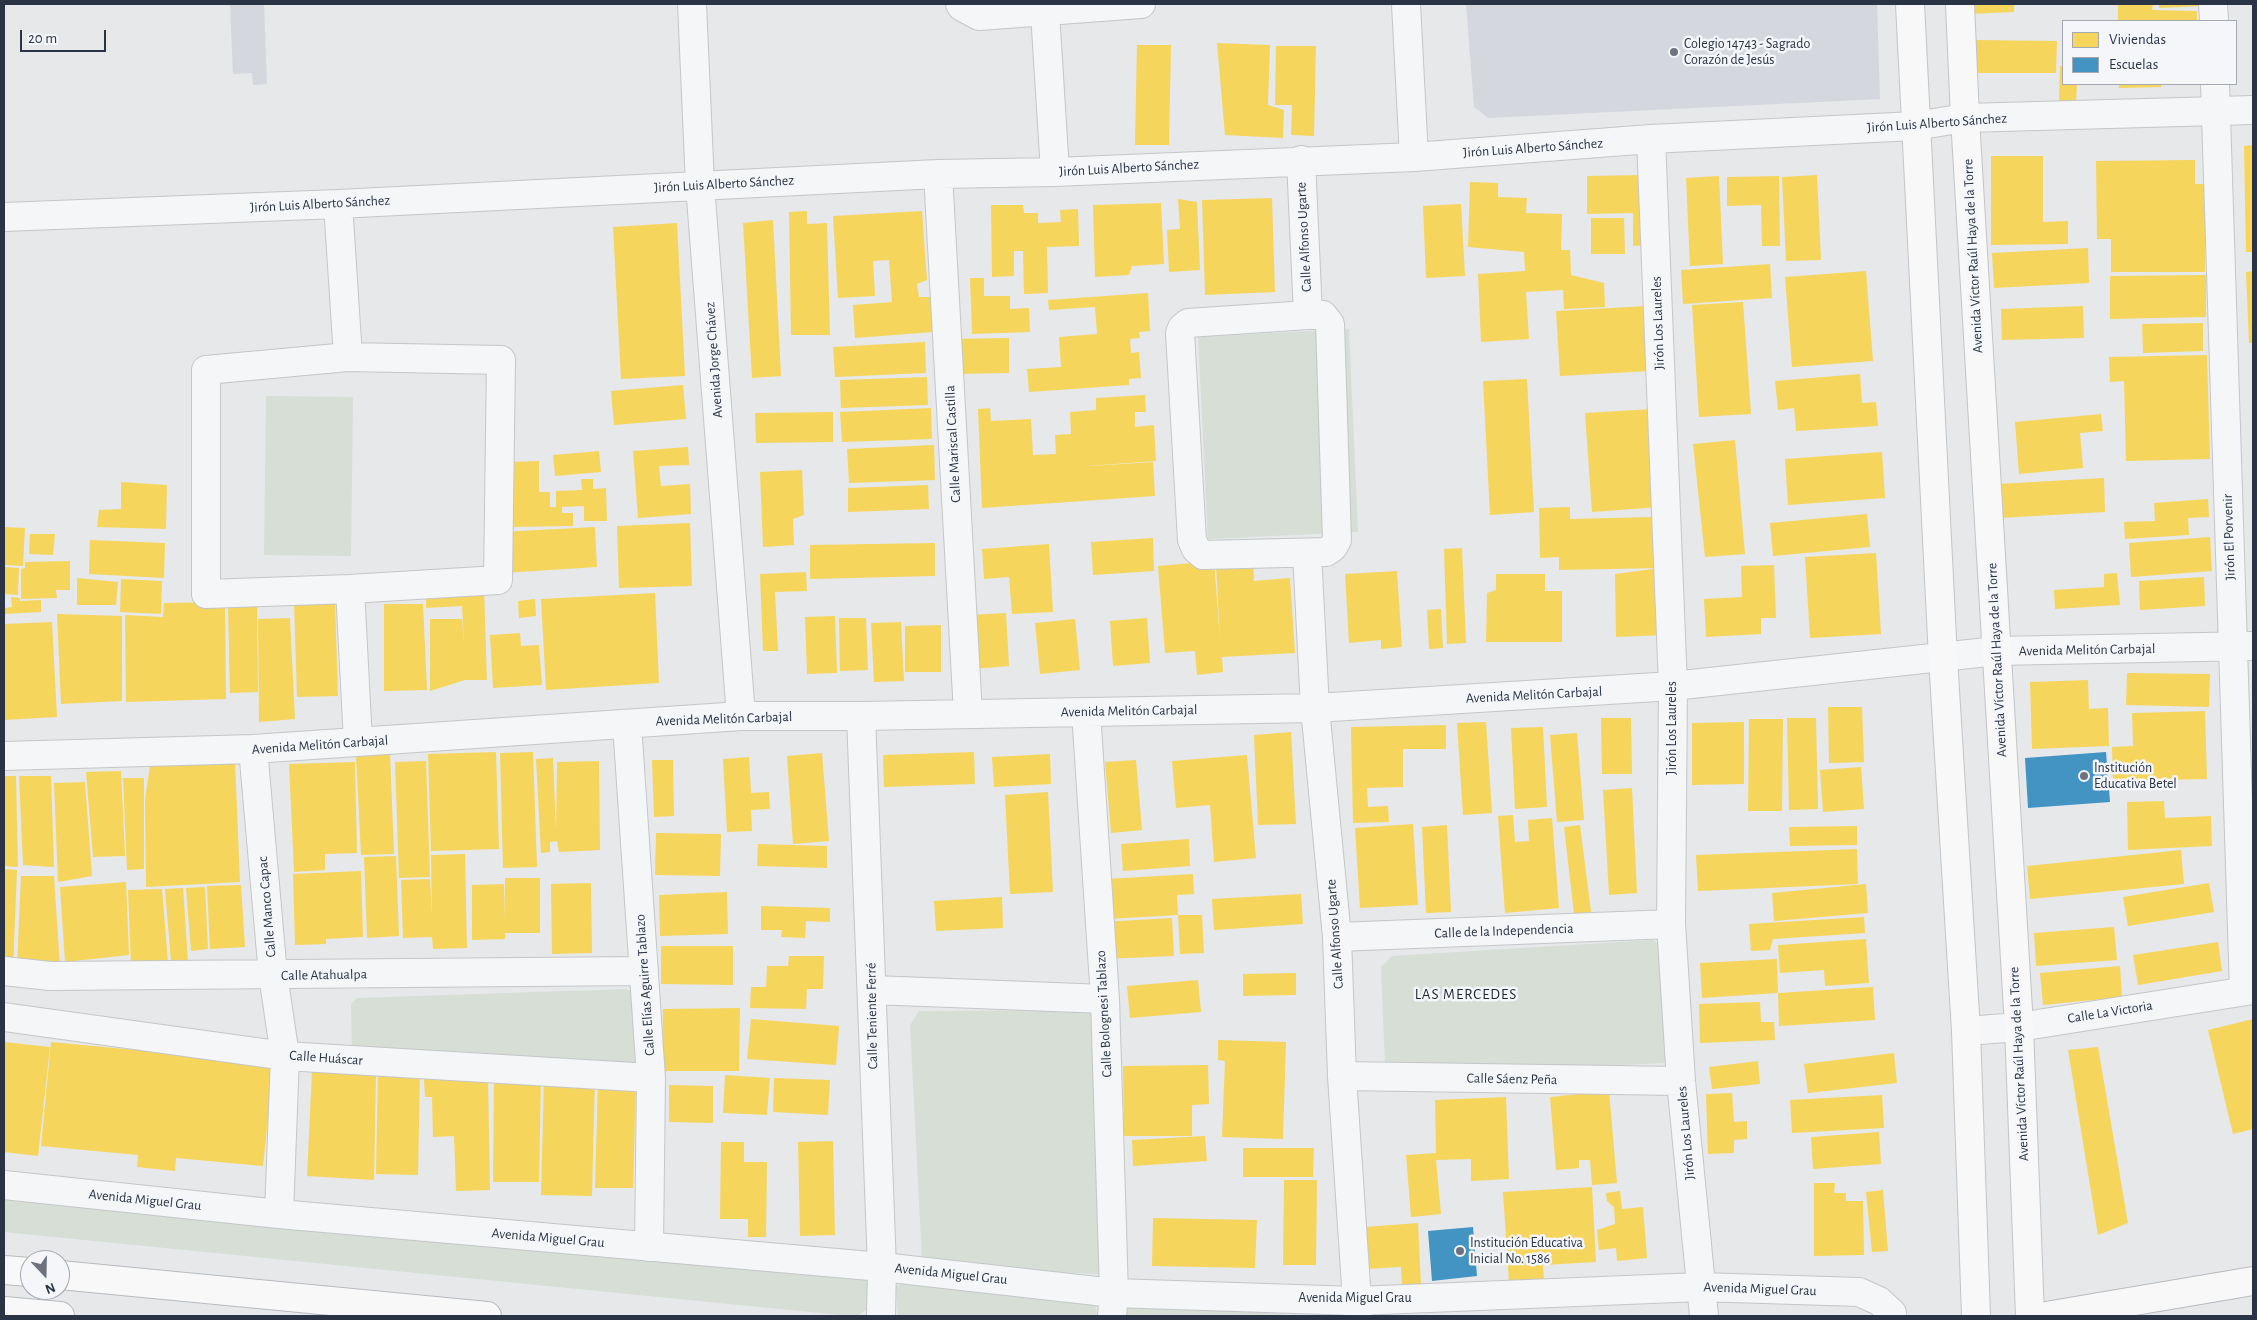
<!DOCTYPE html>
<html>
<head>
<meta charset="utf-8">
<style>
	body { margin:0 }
	#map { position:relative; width:2257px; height:1320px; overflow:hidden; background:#e6e8ea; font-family:"Alegreya Sans",sans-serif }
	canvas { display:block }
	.frame { position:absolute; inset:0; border:5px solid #2b3445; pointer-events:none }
	.legend { position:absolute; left:2062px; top:20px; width:175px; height:65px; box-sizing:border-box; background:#f4f6f9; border:1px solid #a4a8b1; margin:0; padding:6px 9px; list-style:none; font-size:15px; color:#2b3445 }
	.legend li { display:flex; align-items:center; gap:10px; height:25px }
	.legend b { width:25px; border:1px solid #a4a8b1 }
	.north { position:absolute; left:20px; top:1250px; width:50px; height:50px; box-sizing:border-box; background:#f4f6f9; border:1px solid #a4a8b1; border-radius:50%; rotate:159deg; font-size:14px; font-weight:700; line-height:20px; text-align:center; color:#2b3445 }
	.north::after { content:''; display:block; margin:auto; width:18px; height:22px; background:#6c737f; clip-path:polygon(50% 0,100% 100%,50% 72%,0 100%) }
	.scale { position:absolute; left:20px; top:30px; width:86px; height:22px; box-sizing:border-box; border:2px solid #2b3445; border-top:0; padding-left:6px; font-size:15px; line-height:18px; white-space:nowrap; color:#2b3445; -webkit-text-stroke:4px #f4f6f9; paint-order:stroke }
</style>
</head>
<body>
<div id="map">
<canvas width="2257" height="1320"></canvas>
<div class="frame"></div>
<ul class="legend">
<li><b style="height:14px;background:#f6d55c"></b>Viviendas</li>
<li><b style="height:14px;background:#4393c3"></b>Escuelas</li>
</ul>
<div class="north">N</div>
<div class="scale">20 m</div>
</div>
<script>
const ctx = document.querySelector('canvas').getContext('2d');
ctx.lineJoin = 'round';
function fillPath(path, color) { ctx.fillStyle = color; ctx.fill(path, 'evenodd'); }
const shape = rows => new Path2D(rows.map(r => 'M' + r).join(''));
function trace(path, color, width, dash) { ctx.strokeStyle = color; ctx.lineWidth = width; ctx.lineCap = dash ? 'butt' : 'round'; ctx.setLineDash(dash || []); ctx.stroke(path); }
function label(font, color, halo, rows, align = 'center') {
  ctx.font = font + ' "Alegreya Sans",sans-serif'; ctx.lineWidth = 5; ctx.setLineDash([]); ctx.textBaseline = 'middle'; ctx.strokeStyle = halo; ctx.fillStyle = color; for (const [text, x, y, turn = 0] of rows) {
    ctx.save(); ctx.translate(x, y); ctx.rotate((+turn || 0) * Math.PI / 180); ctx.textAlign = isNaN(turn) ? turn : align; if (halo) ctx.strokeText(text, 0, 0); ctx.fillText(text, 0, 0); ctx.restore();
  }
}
const built = shape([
	[230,4,264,4,267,84,253,85,252,73,233,74],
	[1466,4,1877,4,1880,99,1488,118,1474,107]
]);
const green = shape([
	[1349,329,1358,532,1208,539,1198,337],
	[266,396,353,397,351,556,264,555],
	[1653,940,1666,951,1676,1050,1665,1063,1401,1075,1385,1065,1381,967,1392,956],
	[627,989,634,994,636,1069,352,1052,351,1004,357,998],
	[1092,1010,1105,1269,1098,1274,924,1266,922,1259,910,1025,919,1011],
	[4,1192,865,1279,871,1287,870,1302,867,1309,857,1316,850,1316,4,1232],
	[906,1280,1089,1299,1096,1308,1097,1316,898,1316,896,1287],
	[1133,1301,1301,1316,1123,1316]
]);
const homes = shape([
	[1969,4,2014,4,2014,12,1969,14],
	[2118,4,2153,4,2152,10,2197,11,2197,21,2118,21],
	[2159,4,2200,4,2201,6,2159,8],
	[1974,40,2057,41,2056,73,1974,73],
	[1217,43,1270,45,1268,105,1284,110,1283,138,1225,135],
	[1137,45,1171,45,1169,145,1135,145],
	[1276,46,1316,46,1314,136,1291,135,1292,105,1275,105],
	[2060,66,2063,66,2063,84,2077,84,2076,102,2059,102],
	[2119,84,2161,84,2161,87,2119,88],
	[2253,145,2253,252,2246,252,2244,146],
	[1991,156,2043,156,2043,222,2068,221,2068,244,1991,245],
	[2195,160,2195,184,2205,184,2205,272,2111,272,2111,239,2097,239,2096,161],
	[1645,175,1645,245,1633,246,1633,213,1587,214,1587,176],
	[1817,175,1821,260,1786,261,1782,177],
	[1719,176,1723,264,1690,266,1686,178],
	[1779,176,1780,246,1762,246,1761,205,1727,206,1727,177],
	[1470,182,1498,183,1498,197,1527,198,1526,213,1562,214,1561,250,1570,250,1571,275,1604,283,1605,307,1564,309,1563,290,1526,292,1529,339,1481,342,1478,274,1525,271,1524,252,1468,247],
	[1272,198,1275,292,1205,295,1202,200],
	[1178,199,1197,202,1200,270,1169,272,1167,230,1180,229],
	[1161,203,1164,264,1132,266,1129,275,1095,277,1093,205],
	[1461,204,1465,276,1426,278,1423,206],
	[991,205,1023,205,1024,213,1038,213,1038,223,1061,222,1060,210,1078,209,1079,246,1047,247,1048,293,1024,294,1023,251,1014,251,1014,276,992,277],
	[807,211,807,224,827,223,830,335,791,335,789,212],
	[922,211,927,280,917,284,919,297,931,297,933,332,855,338,853,305,892,302,889,260,873,261,875,296,838,298,833,216],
	[1591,218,1624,218,1625,254,1591,254],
	[773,220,781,376,752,378,743,223],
	[677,223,685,376,621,379,613,227],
	[2088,248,2089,283,1994,288,1992,253],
	[1770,264,1772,298,1683,304,1681,270],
	[1866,271,1873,361,1792,367,1785,277],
	[2253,271,2253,343,2249,343,2246,272],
	[2206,275,2206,317,2110,319,2110,276],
	[970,278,984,278,984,296,1010,296,1010,309,1029,308,1030,332,972,334],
	[1148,293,1150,331,1139,332,1140,338,1130,339,1131,353,1139,352,1141,378,1129,379,1129,385,1029,392,1027,369,1061,367,1059,337,1097,334,1095,307,1049,310,1048,300],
	[1743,302,1751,414,1699,417,1692,305],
	[1647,306,1650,371,1560,376,1556,311],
	[2083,306,2084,338,2002,340,2001,309],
	[2203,323,2203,351,2143,353,2142,324],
	[1009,338,1009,373,954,374,953,339],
	[925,342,926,373,835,377,833,347],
	[2207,355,2210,459,2126,461,2124,381,2110,382,2109,357],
	[1860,374,1862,403,1825,406,1876,402,1878,426,1796,431,1794,408,1778,410,1775,381],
	[927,377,928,405,841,408,840,380],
	[1527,379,1534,512,1490,515,1483,381],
	[683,385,686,419,614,425,611,391],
	[1145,395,1146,412,1135,412,1135,427,1154,425,1156,461,1074,467,1153,462,1155,496,982,508,978,409,990,408,991,421,1031,419,1033,455,1056,454,1055,435,1071,434,1070,412,1096,410,1096,398],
	[931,408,932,439,842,442,840,412],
	[1652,409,1659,507,1592,512,1585,413],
	[833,412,833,442,756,443,755,413],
	[2101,414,2103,431,2080,433,2083,468,2019,474,2015,422],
	[1735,440,1745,554,1705,557,1693,444],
	[934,445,935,480,849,483,847,449],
	[688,447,689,465,659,466,661,486,690,484,691,514,638,518,633,451],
	[599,451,601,472,555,476,553,455],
	[1882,452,1885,498,1788,505,1785,459],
	[539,461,539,492,550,492,550,507,556,507,556,491,582,490,581,479,593,479,593,489,606,488,607,521,584,521,584,506,562,507,562,513,573,513,573,526,510,527,510,462],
	[802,470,804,515,793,519,794,545,763,547,760,472],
	[2104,478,2105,512,2000,518,1998,484],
	[121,482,167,485,166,529,97,527,99,510,121,509],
	[928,485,929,509,848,512,848,488],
	[2208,499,2209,517,2188,518,2189,535,2125,539,2124,522,2155,521,2154,503],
	[1570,507,1570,519,1653,517,1653,545,1663,545,1665,635,1616,637,1615,574,1661,568,1559,570,1559,557,1540,558,1539,508],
	[1867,514,1870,547,1773,556,1770,523],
	[690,523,692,586,619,588,617,526],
	[4,527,25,528,23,566,4,565],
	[595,527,597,567,503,573,500,532],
	[30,534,55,534,53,555,29,554],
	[2210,537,2212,571,2131,577,2129,543],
	[1153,538,1154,571,1093,575,1091,542],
	[90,540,165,543,164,578,89,574],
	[935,543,935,576,810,579,810,545],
	[1049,544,1053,612,1012,614,1009,577,984,579,982,549],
	[1462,548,1466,643,1447,644,1444,549],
	[1876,553,1881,634,1810,638,1805,557],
	[70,561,70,590,56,590,57,598,21,599,21,569,25,568,25,562],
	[1214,561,1220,639,1216,564,1253,562,1254,581,1290,578,1295,653,1222,657,1223,672,1197,675,1195,651,1165,653,1158,566],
	[1774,565,1776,618,1761,618,1761,634,1706,637,1704,599,1742,597,1741,566],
	[4,567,19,568,18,595,4,594],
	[1397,571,1402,647,1381,649,1381,640,1349,643,1345,574],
	[806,572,807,591,775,592,778,651,763,651,760,574],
	[2117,573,2120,605,2055,609,2054,590,2104,587,2104,574],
	[1496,574,1545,574,1545,591,1562,591,1562,642,1486,642,1487,593,1496,590],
	[2204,577,2205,606,2140,610,2139,581],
	[77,578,118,582,116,605,77,605],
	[121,579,162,581,161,614,120,612],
	[484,590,487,680,465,680,430,691,430,619,462,619,464,645,462,606,426,608,426,593],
	[655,593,659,683,546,690,541,599],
	[11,597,20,598,20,601,41,600,41,612,5,614,5,608,12,607],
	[535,599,536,616,519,618,518,601],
	[257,600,258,692,230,693,228,604],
	[335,601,338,696,297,697,294,603],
	[225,602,226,699,126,702,125,615,163,617,164,603],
	[384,604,423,604,427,690,384,691],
	[1441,609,1443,648,1429,649,1427,610],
	[1006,613,1009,666,973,669,971,615],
	[57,614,122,616,122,701,61,704],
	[835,616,837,673,807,674,805,617],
	[290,618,295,719,259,722,258,619],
	[839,618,866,618,868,670,840,671],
	[1147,618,1150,663,1113,666,1110,621],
	[1075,619,1080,670,1040,674,1035,623],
	[52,622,57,717,4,720,4,624],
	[901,622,904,681,874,682,871,623],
	[941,625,941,672,905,672,905,626],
	[520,633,521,646,539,645,542,685,493,688,490,635],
	[2127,673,2210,674,2209,707,2126,705],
	[2088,680,2089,709,2108,708,2109,746,2032,749,2030,682],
	[1828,707,1862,707,1864,762,1829,763],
	[2205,711,2207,779,2113,781,2112,747,2133,746,2132,713],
	[1601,718,1631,718,1632,774,1602,774],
	[1787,718,1816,718,1818,809,1789,810],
	[1749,719,1783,719,1782,811,1748,811],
	[1486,722,1492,813,1463,815,1457,723],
	[1744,722,1744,784,1692,785,1692,723],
	[1446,725,1446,749,1403,749,1403,787,1367,788,1368,807,1388,806,1389,822,1353,823,1351,727],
	[1543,727,1547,807,1515,809,1511,728],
	[1291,732,1296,824,1258,825,1254,735],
	[1577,733,1584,820,1557,822,1550,735],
	[496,752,499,849,431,851,428,754],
	[533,752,537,867,503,868,500,753],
	[974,752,975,784,884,787,883,755],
	[390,753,394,854,361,855,356,755],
	[822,753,829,841,793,844,787,756],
	[1050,754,1051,784,994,787,992,757],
	[1247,755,1256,858,1214,862,1210,805,1176,808,1172,761],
	[749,757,751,793,769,792,770,809,751,810,752,831,727,832,723,759],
	[553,758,556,832,557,762,599,761,600,850,559,852,557,841,550,842,550,852,541,853,536,759],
	[652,760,673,760,674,816,654,817],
	[1136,760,1142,830,1111,833,1105,762],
	[235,761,240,882,146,887,145,800,150,765],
	[426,761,430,877,399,878,395,762],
	[355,762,357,853,325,854,325,870,294,872,289,764],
	[1861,767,1864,809,1823,812,1820,770],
	[121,771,125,856,93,857,86,772],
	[4,776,16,776,18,867,4,866],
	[19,776,51,776,54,867,23,865],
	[123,778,144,778,144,869,127,870],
	[85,782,92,876,58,882,54,783],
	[1632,788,1637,893,1609,895,1603,790],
	[1048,792,1053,892,1010,894,1005,795],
	[2164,801,2165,818,2211,816,2212,846,2128,850,2127,802],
	[1513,815,1515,842,1529,841,1528,820,1552,818,1559,908,1505,913,1498,816],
	[1413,824,1418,905,1360,908,1355,828],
	[1447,825,1451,912,1426,913,1422,827],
	[1580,825,1591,912,1574,914,1564,827],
	[1857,826,1857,845,1790,846,1789,827],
	[656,833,721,834,720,876,655,875],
	[1189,839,1190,866,1123,871,1121,844],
	[758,844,827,846,827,868,757,866],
	[1857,849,1858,884,1698,891,1696,855],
	[2181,850,2184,884,2030,899,2027,866],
	[465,854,467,948,433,949,432,937,403,938,401,880,430,879,432,916,431,855],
	[396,856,399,936,367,938,364,857],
	[4,869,17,870,13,968,4,968],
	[361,871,363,937,326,939,326,944,295,945,293,874],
	[1193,874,1194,894,1177,895,1178,915,1202,915,1204,953,1180,954,1178,915,1108,919,1106,879],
	[21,876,54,876,60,967,17,967],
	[505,878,540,878,540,933,505,933,505,939,472,940,472,885,504,884,505,920],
	[126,882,129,955,65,962,60,887],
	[591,883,592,953,552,954,551,884],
	[2209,883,2214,912,2128,926,2123,897],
	[1866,884,1868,913,1774,921,1772,893],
	[241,885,245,947,210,949,207,886],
	[205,887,208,949,191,951,186,888],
	[183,888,188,961,171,961,165,889],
	[162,889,168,962,131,964,128,890],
	[727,892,728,934,660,936,659,895],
	[1301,894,1303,924,1214,930,1212,899],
	[1002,897,1003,928,936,931,934,901],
	[761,906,830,908,830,922,806,921,805,938,781,937,782,930,761,930],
	[1864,917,1865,933,1773,939,1770,950,1751,951,1749,924],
	[1172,918,1174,956,1104,959,1102,922],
	[2114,927,2117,960,2036,966,2034,933],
	[1866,939,1869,983,1825,986,1824,970,1780,973,1778,945],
	[2218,942,2222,971,2138,985,2133,955],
	[661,946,733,946,733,985,661,984],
	[789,956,824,956,823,989,807,989,806,1009,750,1008,751,987,766,987,767,966,788,966],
	[1777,959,1778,993,1873,987,1875,1020,1779,1026,1778,993,1702,998,1700,963],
	[2120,966,2122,997,2043,1005,2040,973],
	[1296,973,1296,995,1243,996,1243,974],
	[1198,980,1201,1012,1130,1018,1127,986],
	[1760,1002,1761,1022,1774,1022,1775,1040,1700,1043,1699,1004],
	[740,1008,739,1071,662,1071,663,1009],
	[751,1019,839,1026,836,1065,747,1059],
	[2253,1019,2253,1129,2233,1134,2208,1030],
	[1218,1040,1286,1042,1283,1139,1222,1137,1225,1061,1218,1060],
	[4,1042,50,1047,38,1156,4,1152],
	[51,1042,274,1063,263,1166,176,1158,175,1171,137,1167,138,1155,41,1146],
	[2098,1047,2128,1223,2098,1235,2068,1050],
	[1894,1053,1897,1083,1808,1093,1804,1064],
	[1758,1061,1760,1084,1712,1089,1709,1067],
	[1208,1065,1209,1104,1192,1105,1192,1136,1124,1136,1123,1066],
	[312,1071,376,1075,374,1180,307,1176],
	[378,1072,420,1072,418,1175,376,1174],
	[494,1074,541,1075,539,1182,493,1182],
	[544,1075,595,1076,592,1196,541,1195],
	[725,1075,770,1078,767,1115,723,1113],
	[488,1077,490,1190,456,1191,454,1136,433,1137,432,1097,425,1097,424,1079],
	[774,1078,830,1080,828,1115,773,1112],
	[598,1081,636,1083,633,1188,595,1188],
	[669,1085,713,1086,713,1123,669,1122],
	[1609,1091,1617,1183,1592,1185,1590,1160,1579,1160,1579,1168,1556,1170,1550,1097],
	[1732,1093,1734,1122,1747,1121,1747,1139,1734,1140,1734,1153,1708,1154,1706,1094],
	[1882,1095,1884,1128,1792,1133,1790,1100],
	[1506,1097,1509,1179,1471,1181,1471,1159,1436,1160,1441,1214,1411,1217,1406,1155,1436,1153,1435,1100],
	[1879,1132,1881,1164,1813,1169,1811,1137],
	[1205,1136,1207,1161,1133,1166,1132,1140],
	[833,1141,835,1235,800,1236,798,1142],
	[721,1142,744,1142,744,1162,767,1162,766,1237,748,1237,748,1219,720,1219],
	[1243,1148,1314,1148,1313,1177,1243,1177],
	[1284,1180,1317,1180,1316,1265,1283,1265],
	[1814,1183,1835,1183,1834,1193,1846,1193,1846,1201,1863,1201,1864,1255,1814,1256],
	[1592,1187,1596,1262,1543,1265,1544,1281,1509,1283,1503,1192],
	[1883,1190,1888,1251,1872,1252,1866,1192],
	[1620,1191,1622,1209,1643,1207,1647,1258,1617,1261,1616,1248,1599,1250,1597,1230,1615,1224,1614,1207,1607,1201,1606,1193],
	[1153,1218,1257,1220,1255,1268,1152,1266],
	[1418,1223,1421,1286,1402,1286,1401,1267,1366,1269,1364,1227]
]);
const schools = shape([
	[2106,752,2110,802,2028,808,2025,758],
	[1473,1227,1477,1276,1432,1281,1428,1231]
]);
const minor = shape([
	[692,4,700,185,741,716],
	[960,4,962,7,979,16,1141,4],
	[1406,4,1414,157],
	[2213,4,2214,21],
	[1045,12,1055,172],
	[2215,84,2244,991],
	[1651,139,1673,686,1671,924,1681,1081,1704,1316],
	[1301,160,1308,315],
	[938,174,968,714],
	[338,204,348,357],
	[4,217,338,204,938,174,1055,172,1414,157,1651,139,1915,126,1965,118,2253,110],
	[1308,315,1323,315,1330,324,1337,540,1333,547,1326,552,1203,555,1196,549,1192,540,1180,333,1182,328,1188,323,1308,315],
	[348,357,501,360,498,580,350,589,206,594,206,370,348,357],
	[1307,553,1315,708,1337,937,1342,1076,1358,1316],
	[350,589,358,742],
	[1086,712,1105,999,1114,1293,1112,1316],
	[861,716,882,1267,881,1316],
	[627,724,651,1078,649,1247],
	[253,749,273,975,285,1056,279,1214],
	[4,756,253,749,741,716,861,716,1315,708,1673,686,1997,651,2253,646],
	[1337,937,1671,924],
	[4,971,50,976,644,971],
	[873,990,1105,999],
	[4,1017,285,1056,651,1078],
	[1966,1031,2019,1027,2253,990],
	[1342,1076,1681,1081],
	[4,1185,279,1214,882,1267,1114,1293,1356,1301,1700,1287,1859,1292,1879,1301,1892,1313,1892,1316]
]);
const major = shape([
	[1910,4,1943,658,1966,1031,1976,1316],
	[1960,4,1965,118,2019,1027,2030,1316]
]);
const highway = shape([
	[4,1270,30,1272],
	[60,1275,487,1316],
	[4,1311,60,1316],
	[2046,1316,2253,1281]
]);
const markers = [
	[1674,52,5,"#6c737f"],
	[2084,776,5,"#6c737f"],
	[1460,1251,5,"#6c737f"]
];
const poiNames = [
	["Colegio 14743 - Sagrado",1684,44],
	["Corazón de Jesús",1684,60],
	["Institución",2094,768],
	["Educativa Betel",2094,784],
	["Institución Educativa",1470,1243],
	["Inicial No. 1586",1470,1259]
];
const streetNames = [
	["Jirón Luis Alberto Sánchez",1937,123,-4],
	["Jirón Luis Alberto Sánchez",1533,148,-4],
	["Jirón Luis Alberto Sánchez",1129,168,-3],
	["Jirón Luis Alberto Sánchez",724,184,-3],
	["Jirón Luis Alberto Sánchez",320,204,-3],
	["Calle Alfonso Ugarte",1304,237,-93],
	["Avenida Víctor Raúl Haya de la Torre",1973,256,-93],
	["Jirón Los Laureles",1658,323,-92],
	["Avenida Jorge Chávez",714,360,-94],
	["Calle Mariscal Castilla",953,444,-93],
	["Jirón El Porvenir",2229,537,-92],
	["Avenida Melitón Carbajal",2087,650,-1],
	["Avenida Víctor Raúl Haya de la Torre",1997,660,-93],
	["Avenida Melitón Carbajal",1534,695,-3],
	["Avenida Melitón Carbajal",1129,711,-1],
	["Avenida Melitón Carbajal",724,719,-2],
	["Jirón Los Laureles",1672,728,-90],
	["Avenida Melitón Carbajal",320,745,-4],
	["Calle Manco Capac",267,907,-95],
	["Calle de la Independencia",1504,931,-2],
	["Calle Alfonso Ugarte",1335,934,-94],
	["Calle Atahualpa",324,975,-1],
	["Calle Elías Aguirre Tablazo",645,985,-94],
	["Calle La Victoria",2110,1012,-9],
	["Calle Bolognesi Tablazo",1104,1014,-93],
	["Calle Teniente Ferré",872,1016,-91],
	["Calle Huáscar",326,1058,4],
	["Avenida Víctor Raúl Haya de la Torre",2019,1064,-93],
	["Calle Sáenz Peña",1512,1079,1],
	["Jirón Los Laureles",1686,1133,-95],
	["Avenida Miguel Grau",145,1200,6],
	["Avenida Miguel Grau",548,1238,5],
	["Avenida Miguel Grau",951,1274,6],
	["Avenida Miguel Grau",1760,1289,2],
	["Avenida Miguel Grau",1355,1298]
];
const neighbourhoodNames = [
	["LAS MERCEDES",1466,994]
];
fillPath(built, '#d4d7dd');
fillPath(green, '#d6ded6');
fillPath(homes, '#f6d55c');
fillPath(schools, '#4393c3');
trace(minor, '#c4c6c8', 30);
trace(major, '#c2c5c8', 30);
trace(highway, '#b8bbbf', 30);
trace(minor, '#f5f6f7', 28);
trace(major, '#f8f8f8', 28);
trace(highway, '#f8f8f8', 28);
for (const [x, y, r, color] of markers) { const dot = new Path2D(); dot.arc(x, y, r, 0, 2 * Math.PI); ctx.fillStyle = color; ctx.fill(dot); trace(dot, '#f4f6f9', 2); }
label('14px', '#2b3445', '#f4f6f9', poiNames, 'left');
label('14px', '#2b3445', '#f4f6f9', streetNames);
ctx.letterSpacing = '1px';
label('15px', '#1d2536', '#f4f6f9', neighbourhoodNames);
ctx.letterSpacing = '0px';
</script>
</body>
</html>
